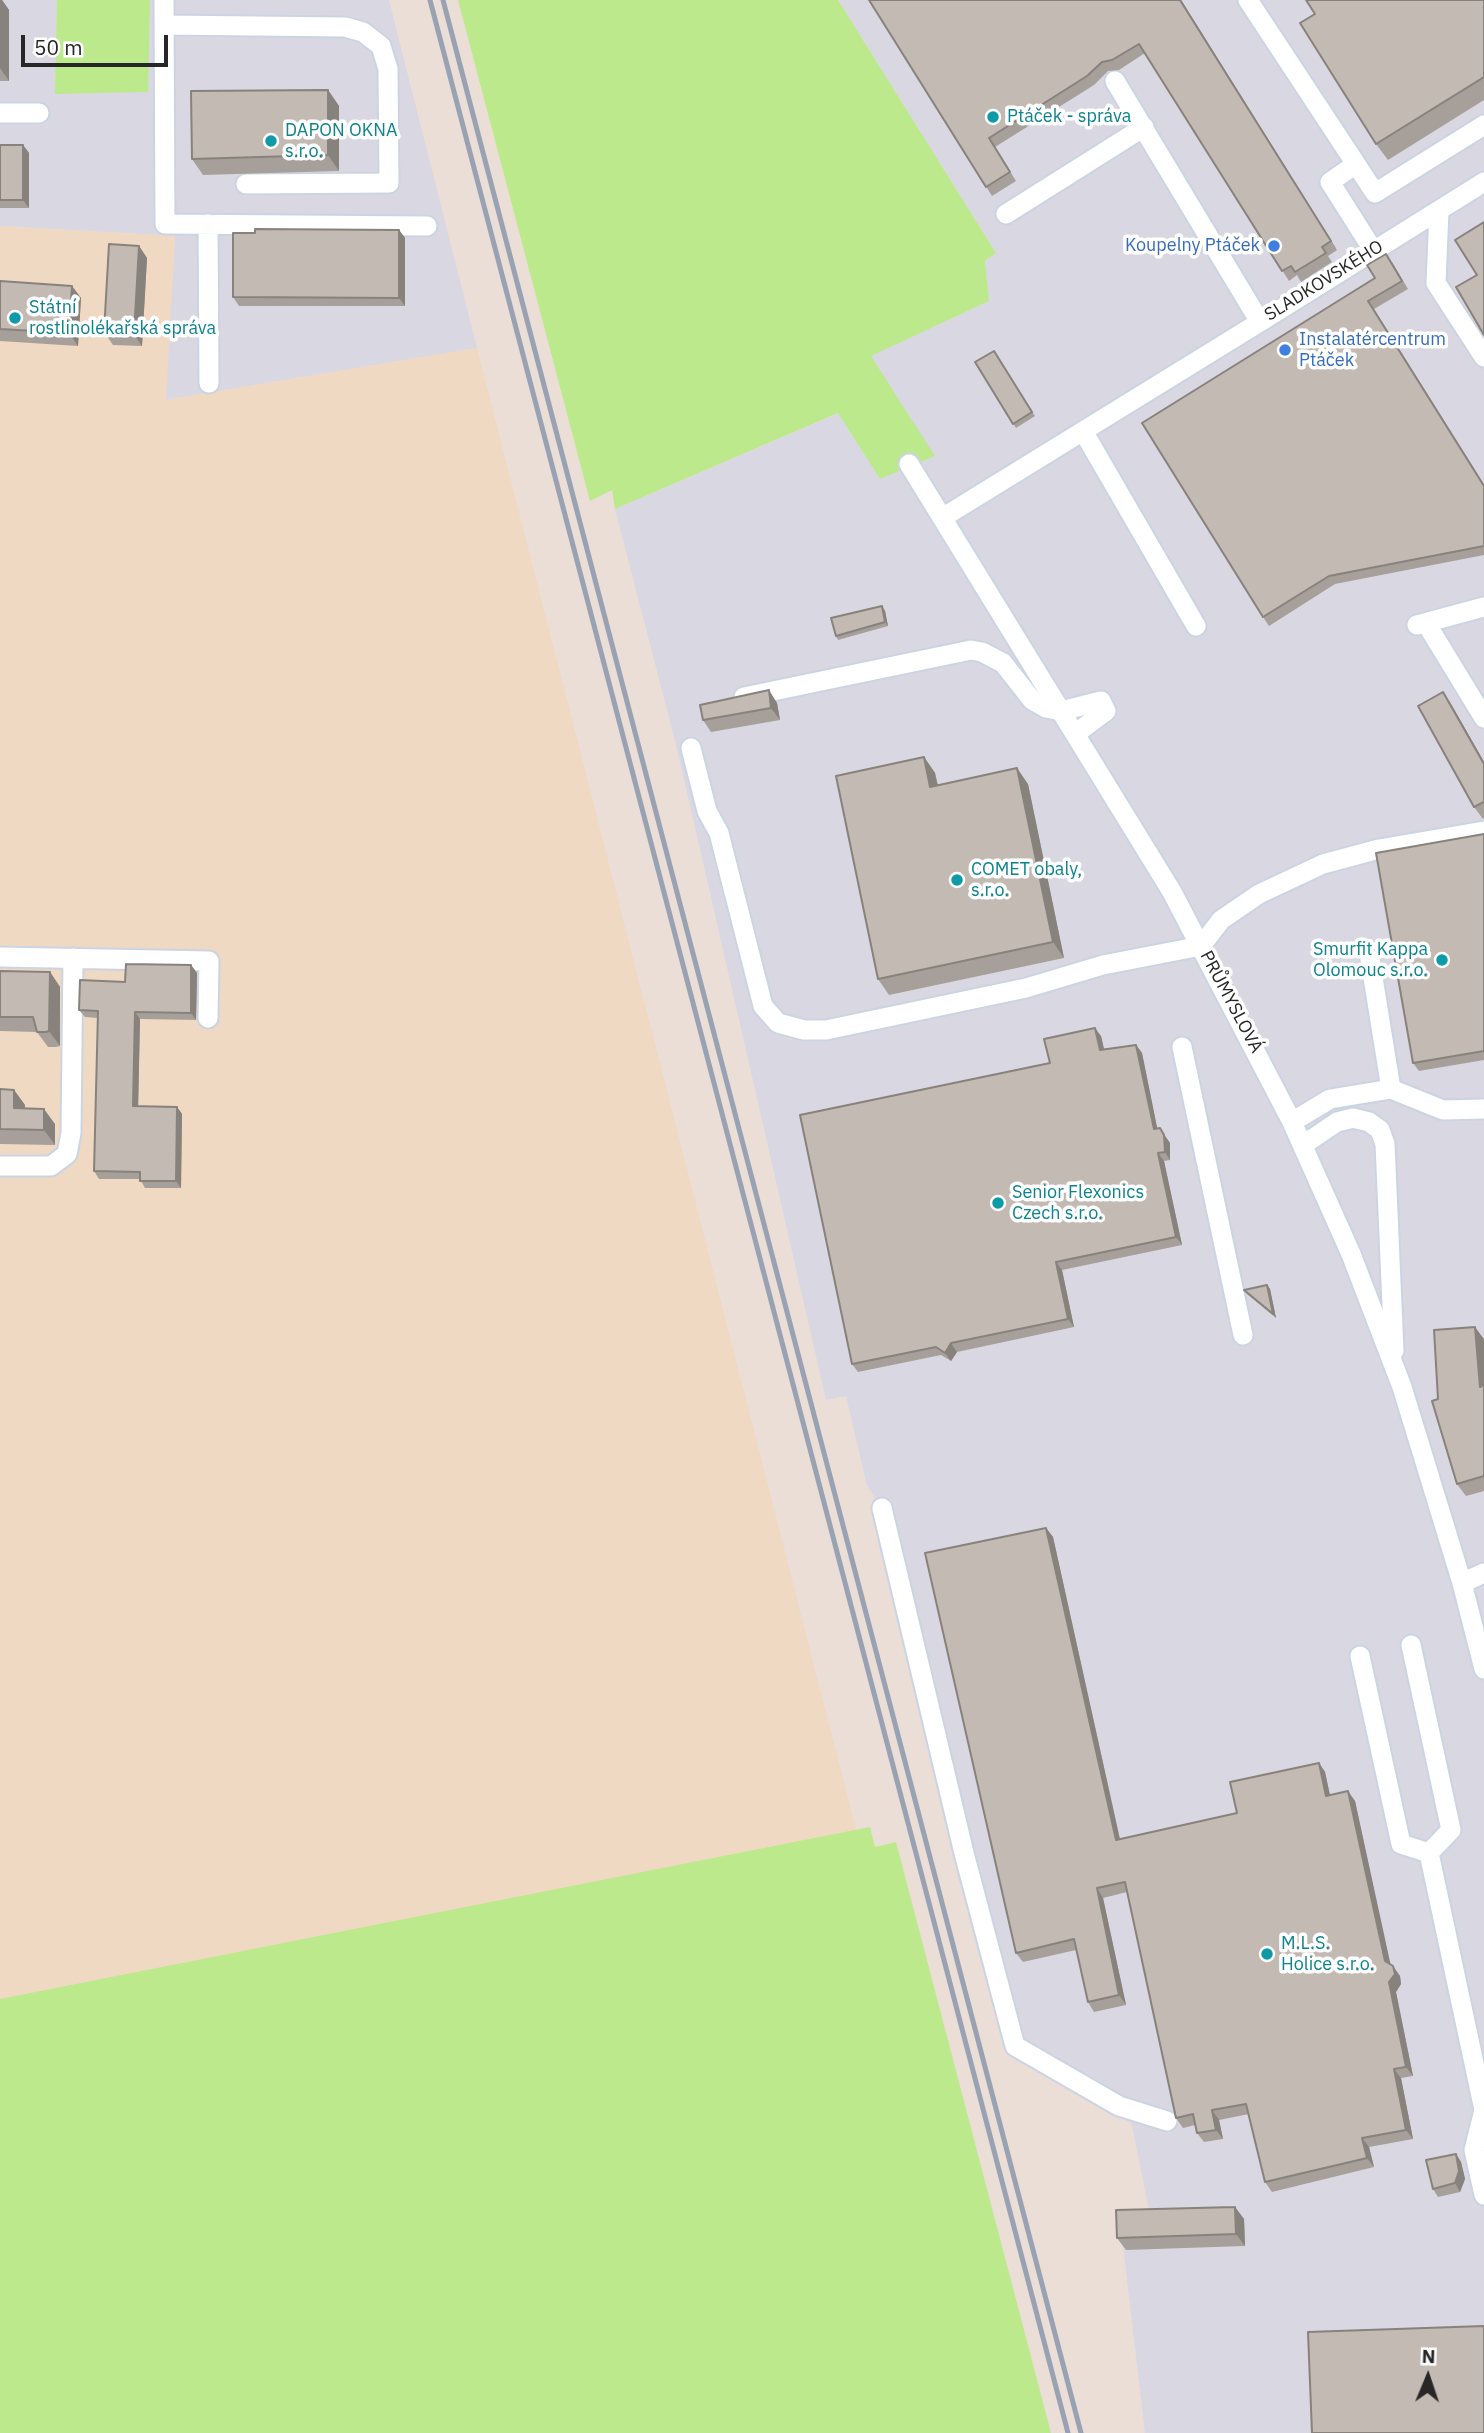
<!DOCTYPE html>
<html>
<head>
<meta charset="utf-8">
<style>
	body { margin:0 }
	#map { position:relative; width:1484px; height:2433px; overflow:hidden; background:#ebded6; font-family:"IBM Plex Sans",sans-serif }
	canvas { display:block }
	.north { position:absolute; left:1393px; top:2342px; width:70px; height:70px; -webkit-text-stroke:5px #fff; paint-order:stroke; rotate:2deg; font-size:19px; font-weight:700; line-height:28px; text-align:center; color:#272727 }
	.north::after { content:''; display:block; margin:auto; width:24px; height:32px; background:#272727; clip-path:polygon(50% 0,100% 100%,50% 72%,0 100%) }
	.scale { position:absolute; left:21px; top:35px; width:147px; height:32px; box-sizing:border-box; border:4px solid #272727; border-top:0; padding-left:9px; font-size:21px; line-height:24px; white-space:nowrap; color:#272727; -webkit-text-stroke:5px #fff; paint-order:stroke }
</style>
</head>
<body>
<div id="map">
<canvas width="1484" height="2433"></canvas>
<div class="north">N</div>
<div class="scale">50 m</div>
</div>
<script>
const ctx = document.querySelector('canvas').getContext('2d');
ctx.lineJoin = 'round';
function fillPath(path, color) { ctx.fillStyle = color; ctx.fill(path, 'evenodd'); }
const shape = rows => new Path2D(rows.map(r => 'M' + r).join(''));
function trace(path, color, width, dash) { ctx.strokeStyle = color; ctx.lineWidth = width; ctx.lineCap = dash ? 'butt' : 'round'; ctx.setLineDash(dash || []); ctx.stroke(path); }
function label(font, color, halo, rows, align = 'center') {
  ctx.font = font + ' "IBM Plex Sans",sans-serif'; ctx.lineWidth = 7; ctx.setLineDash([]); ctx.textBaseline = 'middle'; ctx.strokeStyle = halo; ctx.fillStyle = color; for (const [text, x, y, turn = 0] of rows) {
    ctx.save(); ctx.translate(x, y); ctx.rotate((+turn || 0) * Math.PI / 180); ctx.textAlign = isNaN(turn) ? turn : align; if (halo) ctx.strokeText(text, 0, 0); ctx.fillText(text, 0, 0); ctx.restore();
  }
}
const industrial = shape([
	[0,0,389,0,477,348,165,400,175,236,0,226],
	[838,0,1484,0,1484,2433,1145,2433,1120,2221,1149,2210,1130,2116,1015,2046,882,1508,867,1486,846,1396,826,1400,677,749,615,509,839,413,880,479,870,356,989,301,985,261,996,253]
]);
const education = shape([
	[0,226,175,236,166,400,477,348,859,1841,0,2010]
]);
const green = shape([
	[57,0,150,0,148,92,55,94],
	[458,0,838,0,996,253,985,261,989,301,871,356,935,456,880,479,838,413,615,509,612,490,590,501],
	[870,1827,875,1847,896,1842,1051,2433,0,2433,0,1999]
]);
const minor = shape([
	[164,0,165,224,427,226],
	[1248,0,1375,193,1484,125],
	[164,25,345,27,363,32,381,46,388,69,389,183,246,184],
	[1115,81,1260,322,1484,182],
	[0,113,39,113],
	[1356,164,1330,182,1373,250],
	[1439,210,1436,283,1484,357],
	[1006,214,1144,127],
	[208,224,209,383],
	[1083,431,1196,626],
	[909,464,1172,892,1292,1122,1351,1254,1402,1387,1462,1583,1484,1669],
	[942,518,1260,322],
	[1426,623,1484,718],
	[1417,625,1484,607],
	[744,697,971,650,982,652,1003,663,1032,700,1046,708,1061,711,1101,701,1106,711,1075,734],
	[691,748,707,811,719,833,763,1006,778,1023,804,1030,826,1030,1026,988,1103,965,1201,946,1221,920,1259,894,1323,864,1379,849,1484,831],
	[0,957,209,961,208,1018],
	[1370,959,1391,1089],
	[1182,1047,1243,1335],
	[1292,1122,1330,1099,1391,1089,1443,1110,1484,1109],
	[1303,1145,1337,1122,1353,1118,1369,1122,1380,1130,1385,1144,1394,1351],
	[0,1166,51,1166,67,1154,71,1133,73,958],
	[882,1508,964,1853,1015,2046,1119,2106,1167,2121],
	[1462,1583,1484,1573],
	[1411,1645,1451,1830,1429,1853],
	[1360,1656,1401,1844,1429,1853,1484,2110],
	[1484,2110,1474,2150,1484,2195]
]);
const rail = shape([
	[430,0,1068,2433],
	[443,0,1081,2433]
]);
const wall = shape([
	[0,0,2,0,9,10,9,81,0,81],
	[869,0,1181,0,1337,250,1328,256,1332,262,1301,282,1297,275,1289,281,1145,53,1119,70,1108,71,1094,85,995,147,1016,181,992,196],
	[1484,0,1484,100,1388,160,1376,144],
	[328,90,339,106,339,171,203,175,192,159],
	[0,145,23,145,29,153,29,208,0,208],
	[399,230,405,238,405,306,239,306,233,297],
	[139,246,147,258,142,346,113,345,104,332],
	[1392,262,1408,289,1374,309,1484,485,1484,555,1335,584,1269,626,1263,617,1375,278],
	[0,281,72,286,81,298,78,346,0,341],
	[994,351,1035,416,1016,428,975,362],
	[882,606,885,611,888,626,838,640,836,636],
	[777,703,780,720,711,732,703,720],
	[1451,704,1484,762,1484,818,1483,819,1474,807],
	[924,757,935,773,938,785,1028,784,1064,958,889,995,878,979],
	[1484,834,1484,1060,1419,1071,1413,1063],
	[191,965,197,973,196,1020,140,1019,138,1107,177,1107,182,1114,181,1188,145,1188,140,1179,99,1179,94,1171,98,1018,85,1017,79,1010,125,982],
	[0,971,50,972,60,987,60,1046,56,1047,48,1047,37,1032,0,1031],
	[1101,1036,1104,1049,1136,1045,1142,1053,1157,1128,1160,1128,1170,1143,1170,1160,1164,1161,1182,1245,1062,1270,1074,1327,957,1352,951,1361,941,1355,858,1372,852,1364],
	[0,1089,14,1090,25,1105,25,1109,55,1124,55,1145,0,1144],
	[1267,1285,1270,1289,1276,1318,1247,1294,1244,1290],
	[1484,1339,1484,1491,1466,1496,1457,1484],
	[1046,1528,1053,1537,1120,1839,1237,1813,1319,1763,1325,1772,1330,1795,1355,1801,1390,1965,1400,1976,1401,1984,1396,1992,1413,2076,1401,2078,1413,2139,1369,2147,1374,2167,1272,2192,1265,2182,1249,2114,1219,2120,1223,2139,1204,2142,1197,2133,1195,2125,1183,2128,1176,2118,1127,1892,1103,1898,1126,2005,1094,2012,1088,2002,1076,1950,1023,1962,1016,1953],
	[1456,2154,1461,2162,1465,2179,1460,2192,1438,2197,1433,2189],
	[1235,2207,1244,2219,1245,2246,1126,2250,1117,2238]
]);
const shadedWall = shape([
	[0,0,2,0,9,10,9,81,0,68],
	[1180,0,1181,0,1337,250,1331,241],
	[328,90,339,106,339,171,328,155],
	[23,145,29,153,29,208,23,200],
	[399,230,405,238,405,306,399,298],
	[139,246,147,258,142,346,134,334],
	[72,286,81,298,78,346,69,333],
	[882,606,885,611,888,626,885,622],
	[769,690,777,703,780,720,771,708],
	[1443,692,1451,704,1484,762,1484,764],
	[924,757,935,773,941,803,930,787],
	[1017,768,1028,784,1064,958,1053,942],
	[191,965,197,973,196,1020,191,1013],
	[50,972,60,987,60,1046,49,1031],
	[135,1012,140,1019,138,1114,133,1106],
	[1095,1028,1101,1036,1106,1058,1100,1050],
	[1136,1045,1142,1053,1159,1137,1154,1129],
	[14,1090,25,1105,24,1123,14,1108],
	[177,1107,182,1114,181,1188,176,1181],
	[44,1109,55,1124,55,1145,44,1130],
	[1164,1135,1170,1143,1170,1160,1165,1152],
	[1158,1153,1164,1161,1182,1245,1176,1237],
	[1056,1262,1062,1270,1074,1327,1068,1319],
	[1267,1285,1270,1289,1276,1318,1273,1314],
	[1475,1327,1484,1339,1484,1392,1480,1387],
	[951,1343,957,1352,951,1361,945,1353],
	[1046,1528,1053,1537,1122,1849,1116,1840],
	[1319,1763,1325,1772,1332,1805,1326,1796],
	[1348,1791,1355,1801,1392,1971,1385,1961],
	[1097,1888,1103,1898,1126,2005,1119,1995],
	[1393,1966,1400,1976,1401,1984,1396,1992,1413,2076,1406,2067,1389,1982],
	[1394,2069,1401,2078,1413,2139,1406,2130],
	[1212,2110,1219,2120,1223,2139,1216,2130],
	[1362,2138,1369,2147,1374,2167,1367,2158],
	[1456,2154,1461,2162,1465,2179,1460,2192,1455,2183],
	[1235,2207,1244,2219,1245,2246,1236,2234]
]);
const building = shape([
	[869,0,1180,0,1331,241,1322,247,1326,253,1295,272,1291,266,1282,271,1139,44,1112,60,1102,62,1087,76,989,138,1010,172,986,187,869,0],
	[1306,0,1484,0,1484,77,1376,144,1300,23,1315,14,1306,0],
	[328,90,328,155,192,159,191,91,328,90],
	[0,145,23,145,23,200,0,200,0,145],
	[1484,222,1484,335,1456,287,1477,275,1455,240,1484,222],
	[255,229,399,230,399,298,233,297,233,233,255,233,255,229],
	[109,244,139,246,134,334,104,332,109,244],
	[1386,254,1402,281,1368,301,1484,486,1484,546,1329,576,1263,617,1142,423,1375,278,1367,265,1386,254],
	[0,281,72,286,69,333,0,329,0,281],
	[994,351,1032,412,1013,424,975,362,994,351],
	[882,606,885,622,836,636,831,618,882,606],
	[769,690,771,708,703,720,700,705,769,690],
	[1443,692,1484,764,1484,802,1474,807,1418,706,1443,692],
	[924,757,930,787,1017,768,1053,942,878,979,836,776,924,757],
	[1484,834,1484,1051,1413,1063,1376,853,1484,834],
	[126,964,191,965,191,1013,135,1012,133,1106,177,1107,176,1181,140,1181,140,1172,94,1171,98,1011,79,1010,80,980,125,982,126,964],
	[0,971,50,972,49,1031,46,1032,37,1032,33,1017,0,1017,0,971],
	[1095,1028,1100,1050,1136,1045,1154,1129,1160,1128,1164,1135,1165,1152,1158,1153,1176,1237,1056,1262,1068,1319,951,1343,945,1353,936,1347,852,1364,800,1115,1050,1063,1044,1039,1095,1028],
	[0,1089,14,1090,14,1108,44,1109,44,1130,0,1129,0,1089],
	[1267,1285,1273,1314,1244,1290,1267,1285],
	[1475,1327,1480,1387,1484,1385,1484,1476,1457,1484,1432,1401,1438,1399,1434,1330,1475,1327],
	[1046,1528,1116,1840,1237,1813,1230,1782,1319,1763,1326,1796,1348,1791,1385,1961,1393,1966,1395,1974,1389,1982,1406,2067,1394,2069,1406,2130,1362,2138,1367,2158,1265,2182,1246,2104,1212,2110,1216,2130,1197,2133,1193,2114,1176,2118,1125,1882,1097,1888,1119,1995,1088,2002,1074,1939,1016,1953,925,1553,1046,1528],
	[1456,2154,1459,2171,1455,2183,1433,2189,1426,2160,1456,2154],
	[1235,2207,1236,2234,1117,2238,1116,2210,1235,2207],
	[1484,2326,1484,2433,1312,2433,1308,2332,1484,2326]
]);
const markers = [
	[993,117,7,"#0f9aa8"],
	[271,141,7,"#0f9aa8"],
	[1274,246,7,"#3f7fe0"],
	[15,318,7,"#0f9aa8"],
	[1285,350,7,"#3f7fe0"],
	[957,880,7,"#0f9aa8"],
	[1442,960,7,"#0f9aa8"],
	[998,1203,7,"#0f9aa8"],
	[1267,1954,7,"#0f9aa8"]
];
const cultureNames = [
	["Ptáček - správa",1007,117],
	["DAPON OKNA",285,131],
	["s.r.o.",285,152],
	["Státní",29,308],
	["rostlinolékařská správa",29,329],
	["COMET obaly,",971,870],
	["s.r.o.",971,891],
	["Smurfit Kappa",1428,950,"right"],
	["Olomouc s.r.o.",1428,971,"right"],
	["Senior Flexonics",1012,1193],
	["Czech s.r.o.",1012,1214],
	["M.L.S.",1281,1944],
	["Holice s.r.o.",1281,1965]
];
const shopNames = [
	["Koupelny Ptáček",1260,246],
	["Instalatércentrum",1299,340,"left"],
	["Ptáček",1299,361,"left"]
];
const streetNames = [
	["SLADKOVSKÉHO",1324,281,-32],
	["PRŮMYSLOVÁ",1231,1002,62]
];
fillPath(industrial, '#d9d8e2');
fillPath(education, '#f0d9c3');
fillPath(green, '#bce98c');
trace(minor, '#cbd4e2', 23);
trace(minor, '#fff', 19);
trace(rail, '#99a2b3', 5);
fillPath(wall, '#a7a09a');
fillPath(shadedWall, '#88827d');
fillPath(building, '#c2bab3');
trace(building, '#88827d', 2);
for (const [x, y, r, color] of markers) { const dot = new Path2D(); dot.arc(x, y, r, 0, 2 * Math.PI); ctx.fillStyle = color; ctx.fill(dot); trace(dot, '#fff', 2.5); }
label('18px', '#0d838f', '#fff', cultureNames, 'left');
label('18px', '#366cbe', '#fff', shopNames, 'right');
label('18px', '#272727', '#fff', streetNames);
</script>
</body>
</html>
